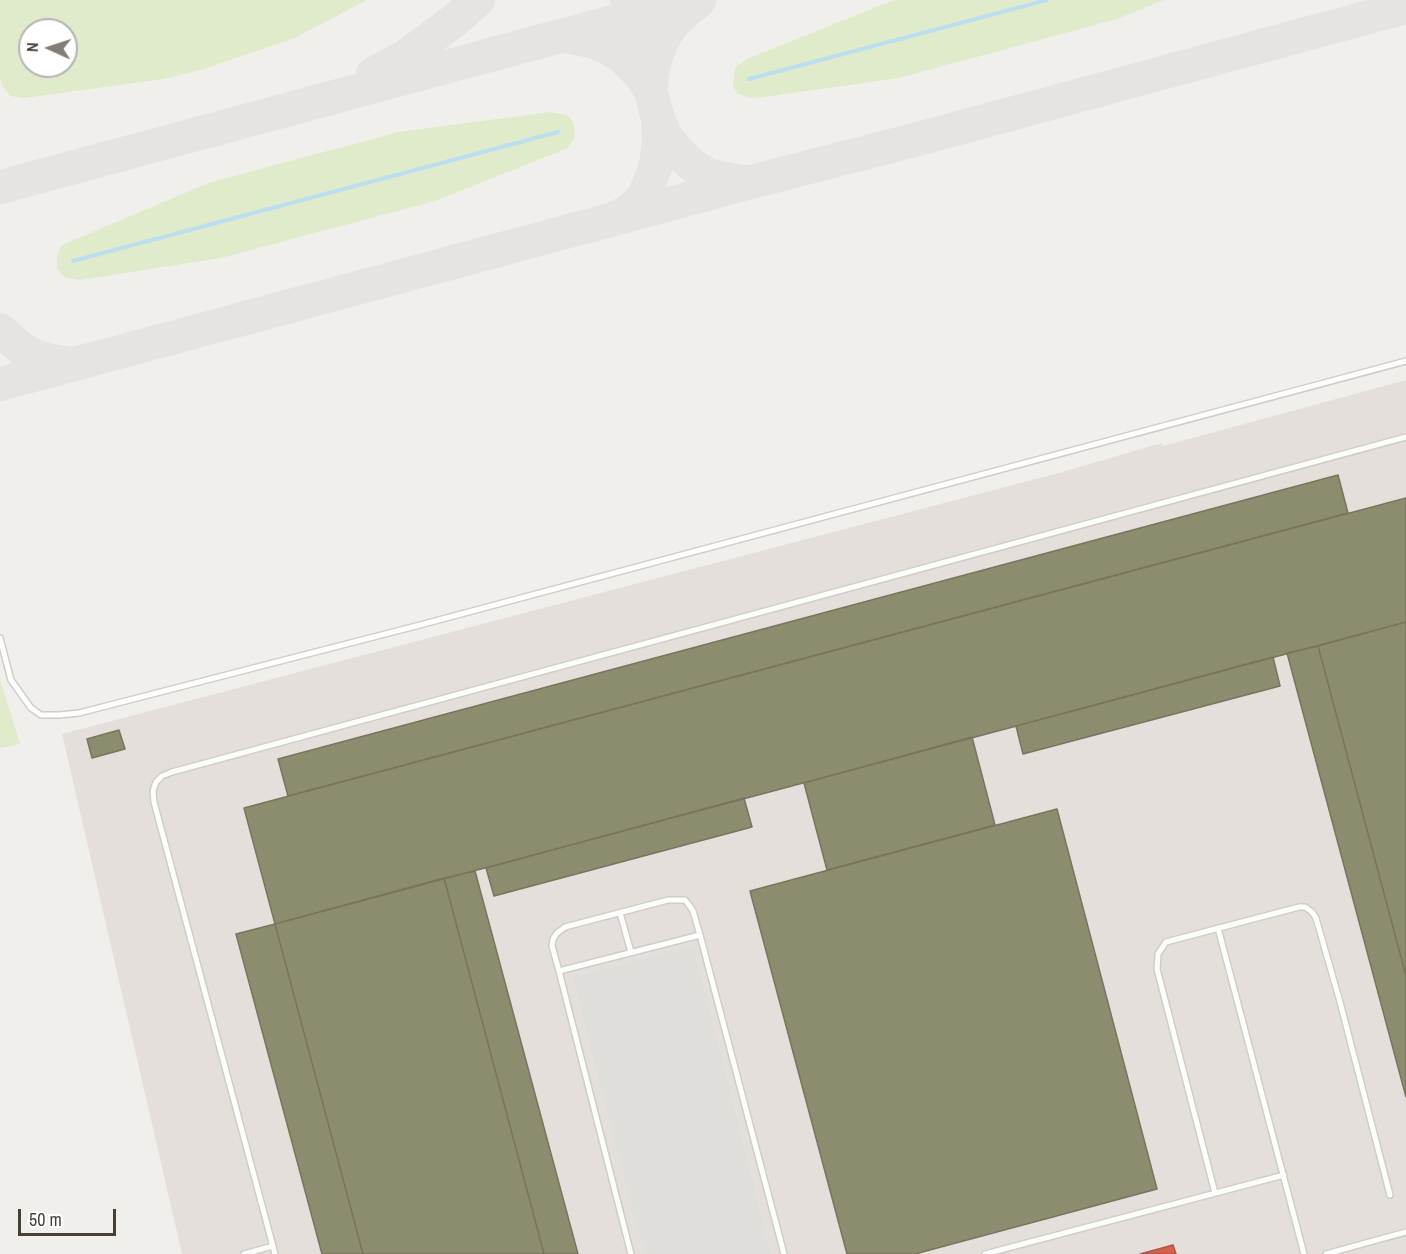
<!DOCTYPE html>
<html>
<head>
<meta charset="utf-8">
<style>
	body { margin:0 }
	#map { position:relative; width:1406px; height:1254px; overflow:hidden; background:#f1efec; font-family:"Archivo Narrow",sans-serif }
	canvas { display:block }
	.north { position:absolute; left:18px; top:18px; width:60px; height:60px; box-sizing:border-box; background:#fff; border:2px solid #b6b3af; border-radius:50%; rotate:273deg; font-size:16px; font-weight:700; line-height:24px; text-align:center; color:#484037 }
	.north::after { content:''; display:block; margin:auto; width:21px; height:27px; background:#837d76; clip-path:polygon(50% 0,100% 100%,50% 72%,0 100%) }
	.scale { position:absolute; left:18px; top:1209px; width:98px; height:27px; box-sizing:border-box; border:3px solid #484037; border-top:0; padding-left:8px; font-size:18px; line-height:21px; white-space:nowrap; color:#484037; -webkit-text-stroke:4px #fff; paint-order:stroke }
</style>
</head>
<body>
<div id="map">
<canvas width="1406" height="1254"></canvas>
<div class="north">N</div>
<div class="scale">50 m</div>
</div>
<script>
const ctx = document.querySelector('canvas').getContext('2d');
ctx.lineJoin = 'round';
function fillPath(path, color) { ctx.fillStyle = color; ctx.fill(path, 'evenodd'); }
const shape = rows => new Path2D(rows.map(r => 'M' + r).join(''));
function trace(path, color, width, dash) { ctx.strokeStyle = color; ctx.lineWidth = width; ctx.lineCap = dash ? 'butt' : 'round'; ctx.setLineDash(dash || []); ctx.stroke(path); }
const industrial = shape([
	[1406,380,1406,1254,182,1254,62,734,1055,474,1148,447,1162,443,1163,446]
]);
const green = shape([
	[0,0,367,0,295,38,204,69,164,79,24,98,10,96,2,85,0,77],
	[30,30,66,30,66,66,30,66],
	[894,0,1164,0,1117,19,899,78,757,98,750,98,744,96,737,93,733,87,733,81,735,68,741,63,747,59],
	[550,112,566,115,571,119,574,125,575,137,568,148,435,201,221,258,81,280,67,278,62,275,57,268,57,255,60,248,64,244,211,182,399,132],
	[0,679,20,744,0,748]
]);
const parking = shape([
	[693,946,771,1254,644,1254,573,977]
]);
const shops = shape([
	[1173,1245,1176,1254,1140,1254,1173,1245]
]);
const industry = shape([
	[1338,475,1348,513,288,796,278,759,1338,475],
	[1406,498,1406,622,275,924,244,808,1406,498],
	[1406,622,1406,976,1318,646,1406,622],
	[1318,646,1406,976,1406,1097,1287,653,1318,646],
	[1273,657,1280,686,1023,754,1016,726,1273,657],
	[119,730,125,749,92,758,87,739,119,730],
	[972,737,995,825,827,870,804,783,972,737],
	[744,798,752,827,494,896,486,868,744,798],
	[1057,809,1157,1189,915,1254,847,1254,750,891,1057,809],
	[475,871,578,1254,544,1254,444,878,475,871],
	[444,878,544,1254,363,1254,275,924,444,878],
	[275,924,363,1254,322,1254,236,934,275,924]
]);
const stream = shape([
	[749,79,1047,0],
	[73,261,558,132]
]);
const taxiway = shape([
	[627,0,658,119,667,138,683,157,696,168,710,176,740,182,747,182],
	[564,36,591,41,606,47,620,55,632,66,643,78,648,87],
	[373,74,405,57,455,20,478,0],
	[651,86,652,74,656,56,663,39,673,24,686,11,699,1],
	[0,187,694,0],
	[617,217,628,212,644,197,656,165,659,140,658,119],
	[0,330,22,349,35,356,48,360,71,364],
	[0,384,755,181,918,139,1406,7]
]);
const service = shape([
	[0,638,11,680,31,708,41,715,59,715,79,713,420,625,1406,361],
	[620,913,631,952],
	[1218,928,1304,1254],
	[559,971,552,946,553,939,557,933,565,927,668,900,685,900,689,905,693,911,700,935],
	[1215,1193,1157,969,1158,954,1166,942,1299,907,1305,907,1312,912,1316,918,1340,1002,1390,1195],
	[244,1254,273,1246],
	[275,1254,154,802,153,791,156,782,162,776,172,772,1406,437],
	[631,1254,559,971,700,935,784,1254],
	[985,1254,1284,1175],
	[1326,1254,1406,1232]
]);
fillPath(industrial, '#e4dfdb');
fillPath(green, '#e0ebcc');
fillPath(parking, '#e0dedb');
fillPath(shops, '#d6604d');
trace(shops, '#ab5646', 1.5);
fillPath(industry, '#8c8c6e');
trace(industry, '#78755e', 1.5);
trace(stream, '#bcdeef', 4);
trace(taxiway, '#e5e4e2', 34);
trace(service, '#cfcdc9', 8);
trace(service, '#fdfdfc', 5);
</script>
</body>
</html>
